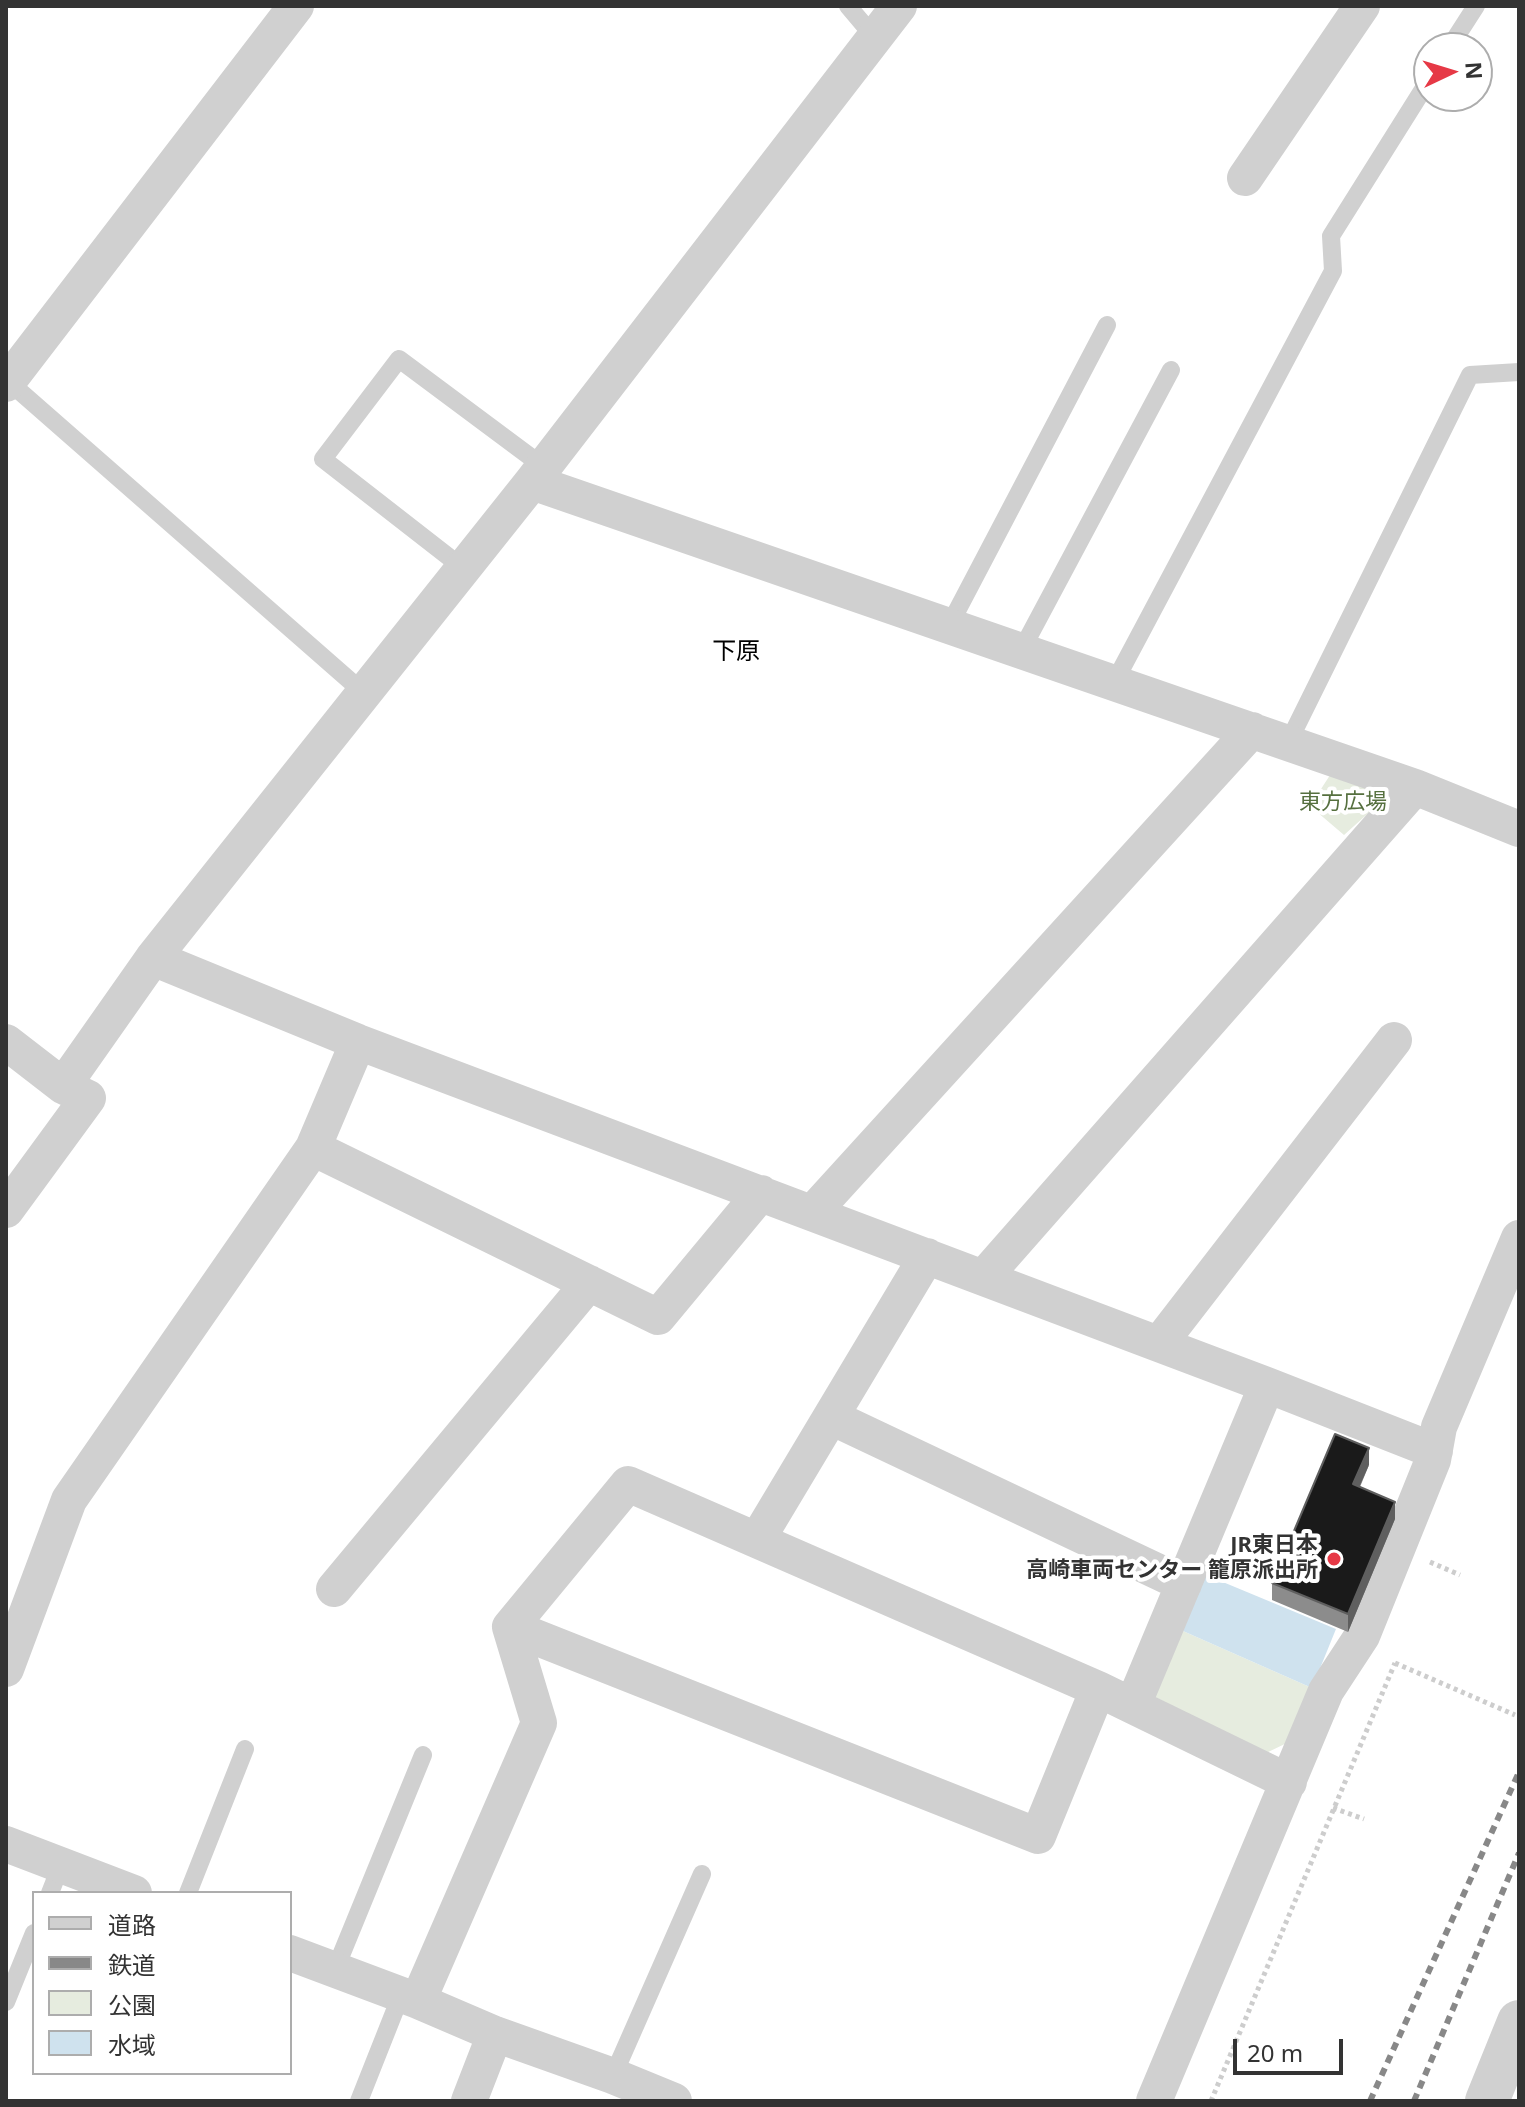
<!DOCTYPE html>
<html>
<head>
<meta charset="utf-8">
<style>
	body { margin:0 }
	#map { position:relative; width:1525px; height:2107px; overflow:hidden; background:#fff; font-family:"Noto Sans","Noto Sans JP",sans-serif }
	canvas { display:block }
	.frame { position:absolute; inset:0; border:8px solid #333; pointer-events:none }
	.legend { position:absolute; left:32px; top:1891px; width:260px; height:184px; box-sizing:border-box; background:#fff; border:2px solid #adadad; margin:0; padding:10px 14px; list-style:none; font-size:24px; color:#333 }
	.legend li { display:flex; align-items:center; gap:16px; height:40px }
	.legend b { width:40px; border:2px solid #adadad }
	.north { position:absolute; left:1413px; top:32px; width:80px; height:80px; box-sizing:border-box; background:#fff; border:2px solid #adadad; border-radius:50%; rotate:86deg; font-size:22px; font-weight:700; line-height:32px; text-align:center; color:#333 }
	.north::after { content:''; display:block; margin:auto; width:28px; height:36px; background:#e63946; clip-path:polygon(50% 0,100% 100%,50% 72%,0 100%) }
	.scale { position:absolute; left:1233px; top:2039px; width:110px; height:36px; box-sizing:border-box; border:4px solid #333; border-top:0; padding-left:10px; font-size:24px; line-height:28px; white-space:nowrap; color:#333; -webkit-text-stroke:6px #fff; paint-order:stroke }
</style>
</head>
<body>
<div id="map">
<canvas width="1525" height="2107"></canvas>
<div class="frame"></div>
<ul class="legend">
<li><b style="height:10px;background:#d0d0d0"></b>道路</li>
<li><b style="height:10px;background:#888"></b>鉄道</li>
<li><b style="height:22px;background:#e6ecdf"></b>公園</li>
<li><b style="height:22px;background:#cfe2ee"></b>水域</li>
</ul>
<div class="north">N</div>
<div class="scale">20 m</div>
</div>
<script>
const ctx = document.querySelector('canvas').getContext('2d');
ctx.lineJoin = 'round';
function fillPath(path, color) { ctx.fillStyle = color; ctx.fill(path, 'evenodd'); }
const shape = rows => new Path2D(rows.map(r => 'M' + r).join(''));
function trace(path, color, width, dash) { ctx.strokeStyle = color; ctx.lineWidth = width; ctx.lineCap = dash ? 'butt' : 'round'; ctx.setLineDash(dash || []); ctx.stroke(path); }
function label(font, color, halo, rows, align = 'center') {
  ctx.font = font + ' "Noto Sans","Noto Sans JP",sans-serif'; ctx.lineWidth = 8; ctx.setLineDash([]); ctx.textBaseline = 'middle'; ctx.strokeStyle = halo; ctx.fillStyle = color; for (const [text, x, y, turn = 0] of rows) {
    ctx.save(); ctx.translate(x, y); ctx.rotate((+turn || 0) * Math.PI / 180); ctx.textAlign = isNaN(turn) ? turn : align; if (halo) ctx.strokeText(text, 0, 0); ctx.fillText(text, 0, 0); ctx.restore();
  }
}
const green = shape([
	[1332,772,1371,786,1374,808,1344,835,1310,806],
	[1183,1631,1312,1688,1291,1741,1264,1754,1155,1697]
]);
const water = shape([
	[1206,1575,1336,1629,1312,1688,1183,1631]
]);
const path = shape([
	[1430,1562,1460,1575],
	[1395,1663,1515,1715],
	[1333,1808,1364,1819],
	[1211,2101,1395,1663]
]);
const service = shape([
	[848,6,875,38],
	[1449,48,1476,6],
	[8,381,364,693],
	[463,568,323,459,399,359,544,467],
	[949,626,1107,325],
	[1021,651,1171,370],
	[1114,683,1333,271,1331,236,1429,80],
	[1288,743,1470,375,1519,372],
	[50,1893,61,1865],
	[188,1893,245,1749],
	[335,1970,423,1755],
	[6,2002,34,1933],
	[613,2076,702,1874],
	[359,2101,401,1995]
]);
const minor = shape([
	[1245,178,1362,6],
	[6,384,296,6],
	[532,482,1415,787,1519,829],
	[153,958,358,1042,1267,1385,1435,1451],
	[6,1042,63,1086,153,958,532,482,899,6],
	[313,1148,658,1317,761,1193],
	[6,1210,88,1098,63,1086],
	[813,1212,1252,730],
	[984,1277,1415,787],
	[1159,1344,1394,1040],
	[831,1417,1184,1584],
	[757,1540,927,1256],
	[334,1589,589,1283],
	[510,1627,1038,1836,1098,1689],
	[6,1669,69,1500,313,1148,358,1042],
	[1133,1705,1267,1385],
	[6,1844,134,1893],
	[290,1953,418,2001,495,2034,613,2076,674,2101],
	[418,2001,539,1723,510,1627,628,1484,1098,1689,1289,1782],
	[469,2101,495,2034],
	[1154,2101,1326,1691,1362,1636,1433,1460,1439,1427,1519,1238]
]);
const tertiary = shape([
	[1487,2101,1519,2022]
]);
const rail = shape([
	[1370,2101,1519,1772],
	[1414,2101,1519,1853]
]);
const wall = shape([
	[1369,1465,1360,1487,1395,1519,1348,1632,1272,1600,1272,1583]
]);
const shadedWall = shape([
	[1369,1448,1369,1465,1353,1501,1353,1484],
	[1395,1502,1395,1519,1348,1632,1348,1614]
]);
const building = shape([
	[1335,1434,1369,1448,1353,1484,1395,1502,1348,1614,1272,1583,1335,1434]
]);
const markers = [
	[1334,1559,8,"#e63946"]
];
const parkNames = [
	["東方広場",1343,803]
];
const poiNames = [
	["JR東日本",1318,1546],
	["高崎車両センター 籠原派出所",1318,1571]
];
const neighbourhoodNames = [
	["下原",736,652]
];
fillPath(green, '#e6ecdf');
fillPath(water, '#cfe2ee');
trace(path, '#cdcdcd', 5, [4, 4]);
trace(service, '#d0d0d0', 18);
trace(minor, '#d0d0d0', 36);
trace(tertiary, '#d0d0d0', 44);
trace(rail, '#888', 6, [8, 6]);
fillPath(wall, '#8c8c8c');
fillPath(shadedWall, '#5f5f5f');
fillPath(building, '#1a1a1a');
trace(building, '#5f5f5f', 2);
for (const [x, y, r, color] of markers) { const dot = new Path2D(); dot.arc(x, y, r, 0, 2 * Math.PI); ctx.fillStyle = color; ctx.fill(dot); trace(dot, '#fff', 3); }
label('22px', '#56703f', '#fff', parkNames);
label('bold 22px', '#333', '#fff', poiNames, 'right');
label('24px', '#000', '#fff', neighbourhoodNames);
</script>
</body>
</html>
